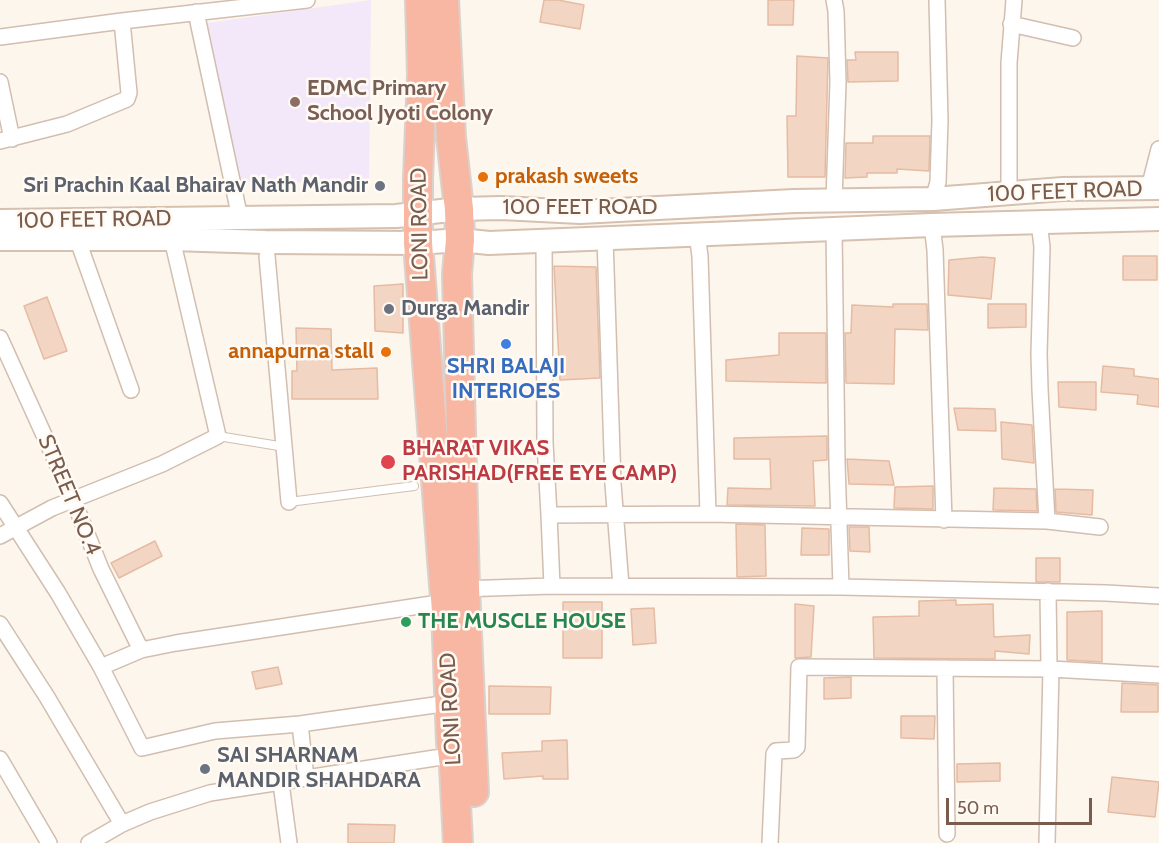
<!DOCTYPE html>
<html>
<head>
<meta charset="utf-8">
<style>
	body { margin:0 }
	#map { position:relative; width:1159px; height:843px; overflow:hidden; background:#fdf6ec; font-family:Cabin,sans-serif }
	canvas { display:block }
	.scale { position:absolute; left:946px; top:798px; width:146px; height:27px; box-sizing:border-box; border:3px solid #7a5c4d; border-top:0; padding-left:8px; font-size:18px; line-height:21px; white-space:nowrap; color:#7a5c4d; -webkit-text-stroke:4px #fffaf3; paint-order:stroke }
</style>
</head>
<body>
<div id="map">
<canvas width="1159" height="843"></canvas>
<div class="scale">50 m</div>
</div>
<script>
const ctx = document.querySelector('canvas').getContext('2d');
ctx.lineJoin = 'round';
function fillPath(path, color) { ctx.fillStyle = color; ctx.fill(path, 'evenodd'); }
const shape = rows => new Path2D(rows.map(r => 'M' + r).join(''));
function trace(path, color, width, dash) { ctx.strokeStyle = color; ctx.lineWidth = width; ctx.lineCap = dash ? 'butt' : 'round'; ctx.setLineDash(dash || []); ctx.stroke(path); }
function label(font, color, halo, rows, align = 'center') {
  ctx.font = font + ' Cabin,sans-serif'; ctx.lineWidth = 5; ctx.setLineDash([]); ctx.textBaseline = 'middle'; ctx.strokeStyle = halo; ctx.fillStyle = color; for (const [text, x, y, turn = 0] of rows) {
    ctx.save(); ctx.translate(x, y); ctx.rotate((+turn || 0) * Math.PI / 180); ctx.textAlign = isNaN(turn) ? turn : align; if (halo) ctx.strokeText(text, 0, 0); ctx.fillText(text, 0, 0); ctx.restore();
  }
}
const education = shape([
	[371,0,369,183,234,182,207,23]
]);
const building = shape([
	[544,0,558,0,584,5,580,29,540,22,544,0],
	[768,0,794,0,793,25,768,25,768,0],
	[855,52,898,52,898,81,848,82,847,60,856,60,855,52],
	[797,56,828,58,825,177,788,177,787,116,796,116,797,56],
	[873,136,930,136,929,171,897,169,897,173,867,173,867,177,845,178,846,143,873,143,873,136],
	[1123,256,1157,256,1157,280,1123,280,1123,256],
	[982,257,995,258,991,299,948,295,949,260,982,257],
	[554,266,596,267,600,378,560,380,554,266],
	[403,284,403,333,375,331,374,286,403,284],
	[47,297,67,351,44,359,24,306,47,297],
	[893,304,927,304,928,330,895,329,894,384,846,383,845,333,851,333,852,305,893,307,893,304],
	[988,304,1026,304,1026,327,988,328,988,304],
	[296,328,331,329,332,370,377,368,378,399,292,399,292,371,297,371,296,328],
	[779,333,826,333,826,383,726,381,726,360,779,355,779,333],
	[1103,366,1134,369,1134,376,1159,379,1159,407,1137,404,1138,395,1101,392,1103,366],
	[1058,382,1096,382,1096,410,1059,407,1058,382],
	[954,408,995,409,996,431,958,430,954,408],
	[1001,422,1032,425,1034,463,1002,459,1001,422],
	[827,436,827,460,813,461,815,506,727,505,728,488,771,489,770,459,734,459,734,438,827,436],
	[847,459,889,461,894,485,849,484,847,459],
	[933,486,933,509,894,508,895,487,933,486],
	[994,488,1036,489,1037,511,993,510,994,488],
	[1055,489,1093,490,1092,515,1056,512,1055,489],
	[736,524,765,525,766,576,737,577,736,524],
	[849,527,869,527,870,552,850,551,849,527],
	[802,528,829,529,829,555,801,555,802,528],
	[155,541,162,556,119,578,111,563,155,541],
	[1036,558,1060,558,1060,582,1036,582,1036,558],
	[956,600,956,605,993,604,994,637,1030,635,1029,654,995,651,995,659,874,658,873,617,919,616,919,601,956,600],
	[563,602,602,602,602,658,563,658,563,602],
	[795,604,814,606,811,657,795,658,795,604],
	[654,608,656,643,633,645,631,609,654,608],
	[1102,611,1102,662,1067,660,1067,612,1102,611],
	[278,667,282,684,256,689,252,672,278,667],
	[851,677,851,698,824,699,824,678,851,677],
	[1122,683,1158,685,1158,712,1121,712,1122,683],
	[489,686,551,687,550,714,489,714,489,686],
	[901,716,935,716,934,739,901,738,901,716],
	[567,740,568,779,543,779,543,776,504,779,502,753,542,751,542,741,567,740],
	[1000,763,1000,781,957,782,957,764,1000,763],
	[1112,777,1159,782,1155,817,1108,812,1112,777],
	[348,824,395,825,394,843,348,843,348,824]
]);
const lane = shape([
	[218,436,285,447],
	[289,502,414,486]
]);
const street = shape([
	[196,12,240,218],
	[1011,24,1073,38],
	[0,37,122,21,307,0],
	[0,82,12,139],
	[0,141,67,124,127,99,129,93,122,21],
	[1149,188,1159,149],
	[1009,194,1009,63,1014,0],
	[933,199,938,182,940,120,937,0],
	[834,200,838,82,836,11,834,0],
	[1039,222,1042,247,1039,354,1040,389,1047,521],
	[932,225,935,250,944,520],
	[834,229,837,463,841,587],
	[697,234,700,256,708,514],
	[77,238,131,390],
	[605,238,613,484,621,586],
	[544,240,545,443,549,515],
	[267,256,289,502],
	[0,338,73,499,101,569,141,650],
	[0,503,58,593,101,667,142,748,215,731,300,724,449,703],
	[0,536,52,508,162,464,218,436,172,239],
	[552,586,549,515,708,514,1047,521,1100,527],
	[460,589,552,586,841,587,1106,593,1159,596],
	[0,624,47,697,122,824],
	[101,667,141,650,176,643,445,602],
	[945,668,947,834],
	[300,724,306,778],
	[0,759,49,843],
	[281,783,289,843],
	[89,843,122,824,150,812,210,793,435,758,457,756],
	[770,843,774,754,776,751,794,750,797,747,799,667,1051,669,1159,675],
	[1047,843,1051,669,1049,666,1048,591]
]);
const secondary = shape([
	[0,221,396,216,459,209,501,208,580,212,794,201,933,199,1063,189,1159,188],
	[0,239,172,239,265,242,418,243,460,240,489,243,932,225,1159,219]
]);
const highway = shape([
	[420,0,422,74,418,178,418,243,446,611,451,742,454,766,458,843],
	[444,0,451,137,459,209,460,240,457,274,465,588,474,792]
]);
const markers = [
	[295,102,6,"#8d6e63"],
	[483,177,6,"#e8710a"],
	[380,186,6,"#6b7280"],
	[389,309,6,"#6b7280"],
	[506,344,6,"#3f7fe0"],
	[386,352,6,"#e8710a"],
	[388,462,8,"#e0444e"],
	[406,622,6,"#2e9e5b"],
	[205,769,6,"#6b7280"]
];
const educationNames = [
	["EDMC Primary",307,89],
	["School Jyoti Colony",307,114]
];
const foodNames = [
	["prakash sweets",495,177],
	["annapurna stall",374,352,"right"]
];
const worshipNames = [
	["Sri Prachin Kaal Bhairav Nath Mandir",368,186,"right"],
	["Durga Mandir",401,309],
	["SAI SHARNAM",217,756],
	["MANDIR SHAHDARA",217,781]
];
const streetNames = [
	["100 FEET ROAD",1065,192,-2],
	["100 FEET ROAD",580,208],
	["100 FEET ROAD",94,220,-1],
	["LONI ROAD",420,224,-91],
	["STREET NO.4",69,495,67],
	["LONI ROAD",451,709,-93]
];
const shopNames = [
	["SHRI BALAJI",506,367],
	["INTERIOES",506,392]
];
const healthNames = [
	["BHARAT VIKAS",402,449],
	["PARISHAD(FREE EYE CAMP)",402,474]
];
const leisureNames = [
	["THE MUSCLE HOUSE",418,622]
];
fillPath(education, '#f3e8fa');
fillPath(building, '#f3d5c3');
trace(building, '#e6bba3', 1.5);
trace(lane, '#d1beb0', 10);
trace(street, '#d1beb0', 18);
trace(secondary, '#d6c0b0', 26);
trace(highway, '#dad1cd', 32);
trace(lane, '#fff', 8);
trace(street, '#fff', 15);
trace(secondary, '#fff', 22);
trace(highway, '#f7b7a3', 28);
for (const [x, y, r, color] of markers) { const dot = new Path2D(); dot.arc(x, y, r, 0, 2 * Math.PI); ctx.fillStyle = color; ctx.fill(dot); trace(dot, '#fffaf3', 2); }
label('bold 22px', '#785e54', '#fffaf3', educationNames, 'left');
label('bold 22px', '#c56008', '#fffaf3', foodNames, 'left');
label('bold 22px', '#5b616d', '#fffaf3', worshipNames, 'left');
label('22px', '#7a5c4d', '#fffaf3', streetNames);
label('bold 22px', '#366cbe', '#fffaf3', shopNames);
label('bold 22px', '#be3a42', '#fffaf3', healthNames, 'left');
label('bold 22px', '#27864d', '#fffaf3', leisureNames, 'left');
</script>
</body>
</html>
